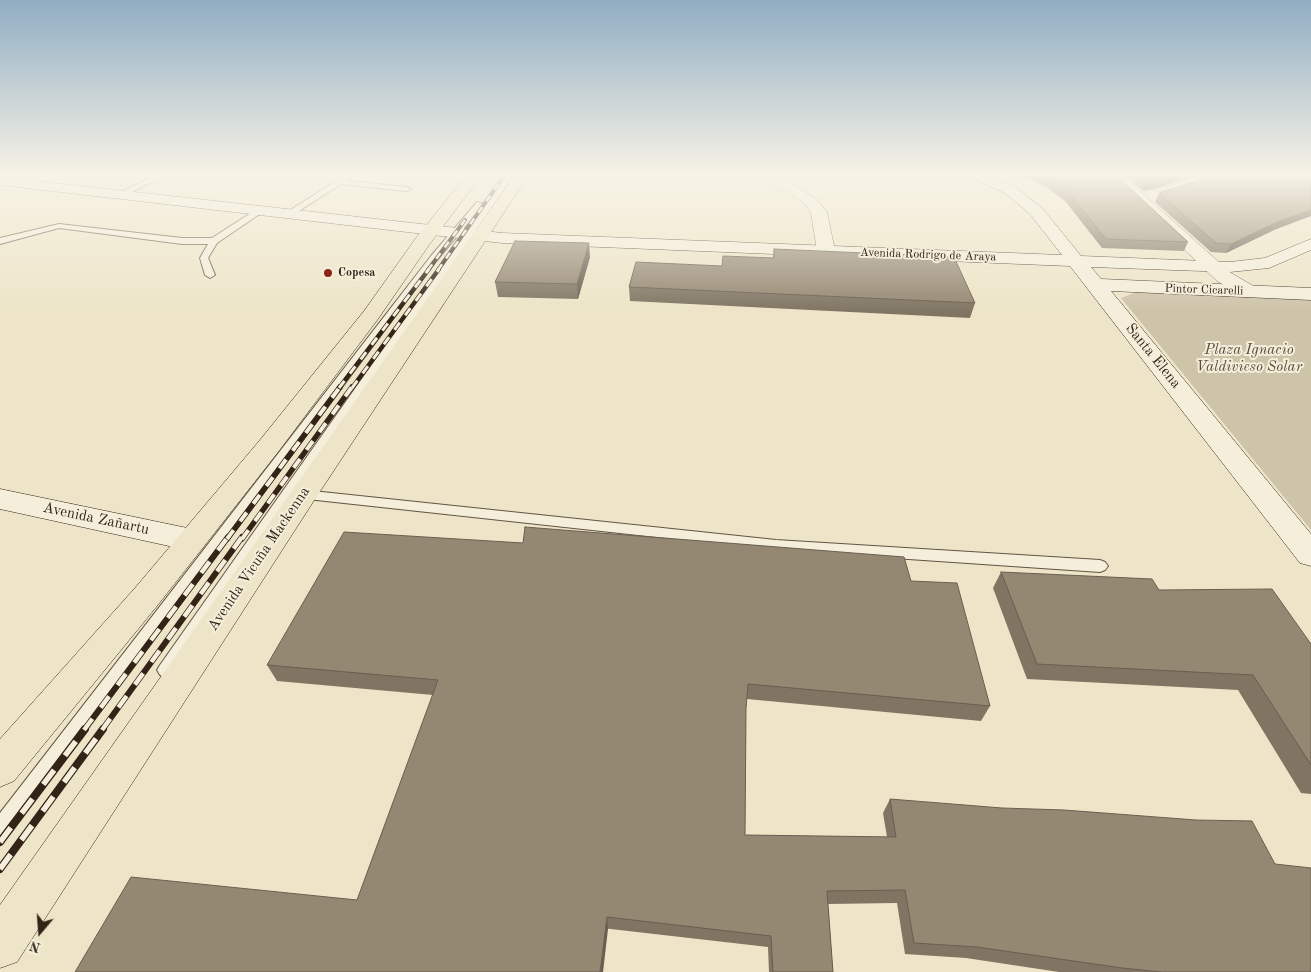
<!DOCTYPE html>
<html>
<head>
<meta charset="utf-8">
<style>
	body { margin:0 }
	#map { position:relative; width:1311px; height:972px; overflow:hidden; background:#eee5c8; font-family:"Old Standard TT",serif }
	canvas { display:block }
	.north { position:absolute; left:15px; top:907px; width:50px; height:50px; -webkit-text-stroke:4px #f4eedb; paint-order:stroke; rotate:198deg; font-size:14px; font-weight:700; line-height:20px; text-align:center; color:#342317 }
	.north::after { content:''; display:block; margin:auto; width:18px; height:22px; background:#342317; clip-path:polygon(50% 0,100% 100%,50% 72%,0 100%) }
</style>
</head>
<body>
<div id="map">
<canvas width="1311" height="972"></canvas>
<div class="north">N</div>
</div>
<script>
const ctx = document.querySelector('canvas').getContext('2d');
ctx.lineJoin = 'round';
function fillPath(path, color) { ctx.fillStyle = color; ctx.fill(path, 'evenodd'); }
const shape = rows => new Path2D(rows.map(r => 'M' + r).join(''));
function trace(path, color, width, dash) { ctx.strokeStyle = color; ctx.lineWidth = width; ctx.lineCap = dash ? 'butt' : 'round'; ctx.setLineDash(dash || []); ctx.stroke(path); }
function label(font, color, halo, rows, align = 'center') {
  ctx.font = font + ' "Old Standard TT",serif'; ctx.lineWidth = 4; ctx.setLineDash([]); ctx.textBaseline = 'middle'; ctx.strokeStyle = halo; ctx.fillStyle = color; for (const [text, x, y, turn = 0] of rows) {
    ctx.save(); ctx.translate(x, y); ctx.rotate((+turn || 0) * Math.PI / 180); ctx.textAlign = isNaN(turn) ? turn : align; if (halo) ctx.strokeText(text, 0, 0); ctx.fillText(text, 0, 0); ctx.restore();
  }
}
const green = shape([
	[1137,292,1311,299,1311,530,1121,298]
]);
const lane = shape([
	[0,176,6,176,0,179,0,176],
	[154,176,164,176,122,197,115,195,154,176],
	[344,176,353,176,347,181,407,187,411,189,407,191,341,184,291,216,284,214,344,176],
	[505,176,513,176,172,675,166,678,160,675,157,670,160,665,505,176],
	[477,202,484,204,437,260,7,837,0,840,0,813,431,256,477,202],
	[257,209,264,211,217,243,208,258,215,275,210,278,205,275,200,258,208,244,182,244,59,228,0,244,0,238,59,224,182,238,212,238,257,209],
	[303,490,776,540,1100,560,1105,562,1108,566,1105,570,1100,572,776,550,298,498,296,495,298,492,303,490]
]);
const street = shape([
	[760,176,778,176,815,198,827,212,835,251,832,255,826,256,820,255,817,251,811,213,805,204,791,194,762,179,760,176],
	[1108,176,1123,176,1231,273,1255,287,1258,291,1255,295,1248,297,1241,295,1217,281,1108,176],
	[1198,176,1219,176,1217,179,1177,193,1172,195,1167,193,1164,190,1167,187,1198,176]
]);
const secondary = shape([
	[972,176,991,176,1015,187,1042,208,1081,256,1230,262,1265,258,1311,239,1311,250,1269,268,1230,272,1091,267,1101,279,1311,288,1311,300,1111,291,1311,534,1311,566,1300,563,1070,266,502,243,0,185,0,177,502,233,1062,255,1030,214,1005,193,974,179,972,176],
	[0,489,192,529,203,532,207,540,203,548,192,551,0,509,0,489]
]);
const primary = shape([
	[466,176,481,176,429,245,378,319,278,452,157,606,14,781,0,787,0,739,135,588,260,440,364,311,416,238,466,176],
	[514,176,528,176,313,502,17,962,0,968,0,905,514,176]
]);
const railFar4 = shape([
	[428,270,465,220],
	[438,270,504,176]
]);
const railFar3 = shape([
	[339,388,429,269],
	[352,388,439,269]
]);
const railFar2 = shape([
	[227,539,340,387],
	[242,539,352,387]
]);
const railFar1 = shape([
	[84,730,228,537],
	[102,730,242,537]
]);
const rail = shape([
	[0,842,85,729],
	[0,869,103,729]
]);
const wall = shape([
	[1019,176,1117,176,1188,242,1184,251,1102,248,1065,201,1045,186],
	[1126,176,1192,176,1155,189,1143,191],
	[1159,193,1274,230,1226,253,1211,252,1155,202],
	[774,249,975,303,970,318,630,301,629,287,722,266,773,258],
	[590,257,578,299,498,297,495,282],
	[1001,572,1159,590,1311,644,1311,794,1301,793,1238,690,1027,679,993,588],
	[911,581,990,706,981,721,747,699,746,708,745,835,887,837,883,813,890,799,1311,972,1059,972,966,958,905,954,897,903,828,904,833,972,769,972,768,947,357,900,433,695,277,681,267,665]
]);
const shadedWall = shape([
	[1173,176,1192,176,1155,189,1143,191,1146,183],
	[1311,210,1311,216,1274,230,1226,253,1231,244,1279,221],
	[589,243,590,257,578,299,577,284],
	[607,917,608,929,603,972,600,972]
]);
const building = shape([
	[1042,176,1117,176,1188,242,1106,239,1068,192,1048,178,1042,176],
	[1138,176,1173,176,1158,181,1146,183,1138,176],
	[1212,176,1311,176,1311,210,1279,221,1231,244,1216,243,1159,193,1212,176],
	[515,241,589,243,577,284,495,282,515,241],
	[774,249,954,257,975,303,629,287,636,262,722,266,723,256,774,258,774,249],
	[525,527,904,557,911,581,957,583,990,706,748,684,746,708,745,835,896,837,890,799,1002,808,1064,810,1196,820,1252,821,1275,864,1311,868,1311,972,1162,972,1122,968,977,947,914,943,905,890,827,891,833,972,773,972,771,936,607,917,600,972,75,972,131,877,357,900,438,680,267,665,344,532,523,543,525,527],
	[1001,572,1152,579,1159,590,1272,589,1311,644,1311,765,1253,675,1037,664,1001,572]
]);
const markers = [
	[328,273,5,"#8f2418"]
];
const farStreetnames = [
	["Avenida Rodrigo de Araya",928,255,2],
	["Pintor Cicarelli",1204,290,2]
];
const farPoinames = [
	["Copesa",338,273]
];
const parkNames = [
	["Plaza Ignacio",1249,350],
	["Valdivieso Solar",1249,367]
];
const streetNames = [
	["Santa Elena",1153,356,51],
	["Avenida Zañartu",96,519,12],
	["Avenida Vicuña Mackenna",259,559,-56]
];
fillPath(green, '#cec4aa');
trace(lane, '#625443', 2);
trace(street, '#625443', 1);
trace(secondary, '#342317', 1);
trace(primary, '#342317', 1);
fillPath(lane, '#f4eedb');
fillPath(street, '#f4eedb');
fillPath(secondary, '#f4eedb');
fillPath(primary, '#eee5c8');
trace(railFar4, '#342317', 4);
trace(railFar3, '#342317', 4.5);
trace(railFar2, '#342317', 5.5);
trace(railFar1, '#342317', 6);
trace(rail, '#342317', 8);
trace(railFar4, '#f4eedb', 2.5, [7]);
trace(railFar3, '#f4eedb', 3, [9]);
trace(railFar2, '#f4eedb', 4, [11]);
trace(railFar1, '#f4eedb', 4.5, [14]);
trace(rail, '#f4eedb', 5.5, [18]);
fillPath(wall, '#807563');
fillPath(shadedWall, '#685f50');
fillPath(building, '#958873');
trace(building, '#685f50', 1);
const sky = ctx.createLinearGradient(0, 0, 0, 312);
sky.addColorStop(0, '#91adc3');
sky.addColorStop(0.56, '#f7f3e6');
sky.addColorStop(1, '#f7f3e600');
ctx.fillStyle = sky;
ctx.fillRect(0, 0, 1311, 312);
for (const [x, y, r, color] of markers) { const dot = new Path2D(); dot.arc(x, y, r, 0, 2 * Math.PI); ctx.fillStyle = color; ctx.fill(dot); trace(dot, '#f4eedb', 2); }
label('12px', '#342317', '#f4eedb', farStreetnames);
label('bold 12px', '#342317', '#f4eedb', farPoinames, 'left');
label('italic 15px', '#5a4b3c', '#f4eedb', parkNames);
label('15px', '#342317', '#f4eedb', streetNames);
</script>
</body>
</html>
